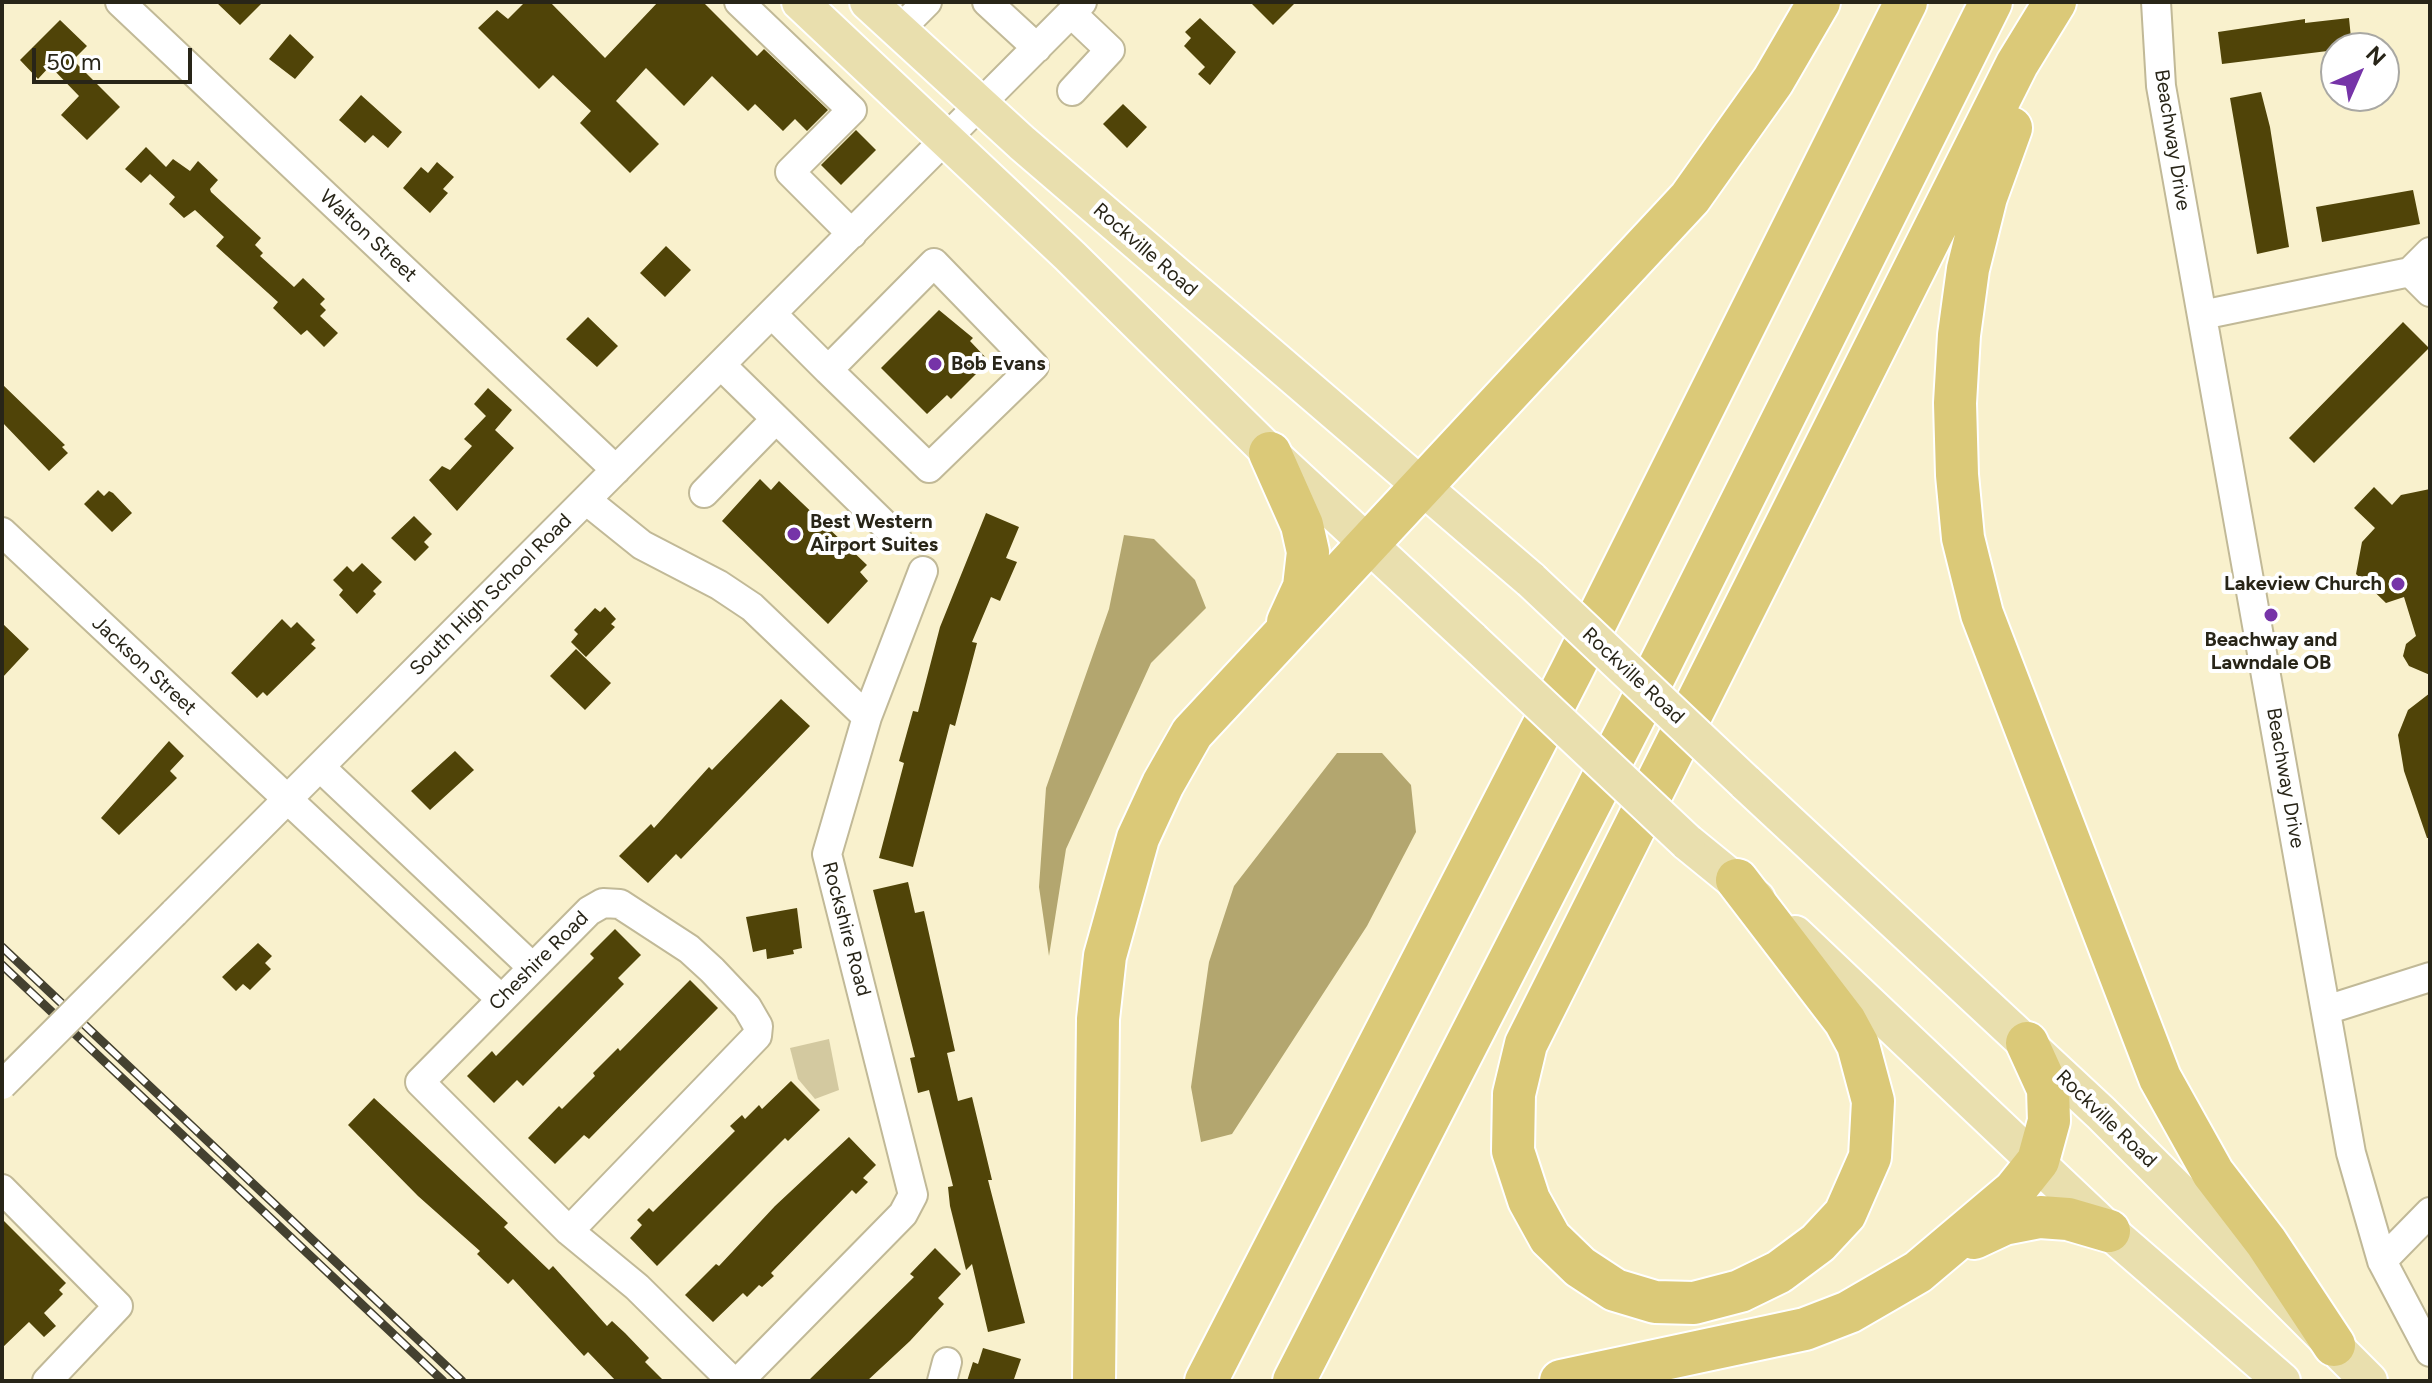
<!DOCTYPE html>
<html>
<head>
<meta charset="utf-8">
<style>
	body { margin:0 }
	#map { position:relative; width:2432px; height:1383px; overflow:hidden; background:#f9f1cd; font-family:Figtree,sans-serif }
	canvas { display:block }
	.frame { position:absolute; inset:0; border:4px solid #282518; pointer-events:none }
	.north { position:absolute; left:2320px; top:32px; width:80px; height:80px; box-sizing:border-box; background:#fff; border:2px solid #a9a8a3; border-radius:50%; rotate:45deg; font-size:22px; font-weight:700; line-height:32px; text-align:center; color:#282518 }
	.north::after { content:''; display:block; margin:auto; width:28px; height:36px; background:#7634a8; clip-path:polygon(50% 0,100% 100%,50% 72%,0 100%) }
	.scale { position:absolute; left:32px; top:48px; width:160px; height:36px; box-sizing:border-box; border:4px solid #282518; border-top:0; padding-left:10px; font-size:24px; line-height:28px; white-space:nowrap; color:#282518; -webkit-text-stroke:6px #fff; paint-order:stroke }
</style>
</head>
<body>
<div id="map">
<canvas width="2432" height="1383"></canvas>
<div class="frame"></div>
<div class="north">N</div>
<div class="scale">50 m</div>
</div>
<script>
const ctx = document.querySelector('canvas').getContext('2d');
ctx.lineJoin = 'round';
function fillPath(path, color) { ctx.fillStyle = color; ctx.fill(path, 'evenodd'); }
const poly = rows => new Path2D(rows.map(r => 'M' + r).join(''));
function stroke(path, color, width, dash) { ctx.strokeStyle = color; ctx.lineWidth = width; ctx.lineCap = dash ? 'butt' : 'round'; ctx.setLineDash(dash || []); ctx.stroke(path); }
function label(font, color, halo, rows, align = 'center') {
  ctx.font = font + ' Figtree,sans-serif'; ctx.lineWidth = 8; ctx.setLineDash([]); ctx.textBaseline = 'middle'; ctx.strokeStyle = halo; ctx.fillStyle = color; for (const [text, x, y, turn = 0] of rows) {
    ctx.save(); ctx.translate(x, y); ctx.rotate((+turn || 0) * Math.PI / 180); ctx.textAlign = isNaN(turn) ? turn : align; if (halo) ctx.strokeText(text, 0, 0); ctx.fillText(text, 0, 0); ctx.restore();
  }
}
const green = poly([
	[829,1039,839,1090,815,1099,798,1079,790,1048]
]);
const water = poly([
	[1124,535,1154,539,1195,580,1206,608,1151,663,1066,849,1049,956,1039,887,1046,788,1109,609],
	[1337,753,1382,753,1411,785,1416,832,1367,926,1232,1134,1201,1142,1191,1087,1209,962,1234,886]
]);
const building = poly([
	[216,2,263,2,240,25],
	[525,2,550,2,605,58,658,2,703,2,757,56,764,49,828,110,807,131,795,119,783,131,755,104,748,111,712,76,684,106,646,68,616,101,659,144,630,173,580,123,591,111,553,75,539,89,478,28,497,10,508,19],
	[1250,2,1296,2,1273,25],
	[1200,18,1236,52,1210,85,1198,74,1205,67,1184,46,1191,38,1185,32],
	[2349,18,2352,48,2222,64,2218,32,2305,19,2305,23],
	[60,20,87,46,73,60,120,107,87,140,61,115,79,96,50,66,38,79,20,60],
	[290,34,314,57,295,79,269,59],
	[2261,92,2270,127,2289,247,2257,254,2230,98],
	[361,95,402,132,388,148,373,135,365,143,339,120],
	[1123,104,1147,127,1127,148,1103,124],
	[856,130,876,150,841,185,821,165],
	[146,147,166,167,173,159,190,171,198,161,218,180,210,189,211,192,261,238,255,245,263,253,260,256,294,287,303,278,325,299,320,304,326,310,320,316,338,333,324,347,307,330,301,335,273,308,278,302,216,246,224,237,195,210,184,218,169,204,175,197,150,174,141,183,125,169],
	[437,162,454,177,443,189,448,193,430,213,403,188,421,167,428,173],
	[2413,190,2420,224,2322,242,2316,207],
	[666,246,691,270,665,297,640,273],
	[939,310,973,338,970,341,989,361,951,399,947,395,927,414,881,368],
	[588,317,618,346,597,367,566,339],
	[2403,322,2429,348,2314,463,2289,438],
	[2,384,65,445,62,447,68,453,49,471,2,422],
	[488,388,512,410,495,430,514,448,457,511,429,480,442,466,450,470,472,446,464,439,486,416,474,404],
	[760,479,771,490,779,481,867,565,860,572,868,581,828,624,722,521],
	[2374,487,2392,505,2401,495,2430,489,2430,675,2409,666,2403,656,2406,644,2416,636,2404,597,2386,603,2356,574,2362,542,2375,528,2354,508],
	[98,490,104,496,109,491,113,493,132,513,112,532,84,504],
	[986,513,1019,527,1006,558,1017,562,1000,601,991,597,972,642,977,643,955,726,950,724,913,867,879,858,904,763,899,761,913,711,918,712,940,627],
	[414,516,432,534,424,542,429,547,415,561,391,538],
	[362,563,382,582,373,591,376,594,357,614,339,595,343,590,333,580,347,566,353,572],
	[605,607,616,619,611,624,615,627,586,657,571,642,578,634,574,630,595,608,600,612],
	[282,619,291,628,297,622,315,640,311,644,316,648,267,696,263,692,257,698,231,673],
	[2,623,29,649,2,678],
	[576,649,611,683,585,710,550,676],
	[2430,693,2430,838,2427,838,2404,771,2398,735,2408,710],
	[781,699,810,726,681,859,676,854,648,883,619,856,651,824,654,828,709,767,712,770],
	[169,741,184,756,170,771,177,778,119,835,101,818],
	[455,751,474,770,430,810,411,791],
	[908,882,915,913,924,911,955,1051,947,1053,958,1101,972,1097,992,1180,988,1180,1025,1323,988,1332,972,1264,966,1270,950,1206,948,1187,953,1186,929,1090,918,1093,910,1058,915,1057,873,890],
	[797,908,802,948,793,950,794,954,767,959,766,949,753,952,746,917],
	[615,929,641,955,618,978,624,984,523,1086,517,1080,494,1103,467,1076,492,1051,496,1056,594,958,590,954],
	[258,943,272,956,265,963,271,969,250,990,243,984,236,991,222,977],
	[690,980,718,1008,589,1139,584,1135,555,1164,528,1138,559,1106,562,1109,595,1076,593,1073,618,1048,620,1051],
	[791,1081,820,1110,788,1141,785,1138,657,1266,630,1238,642,1225,637,1220,649,1208,653,1212,735,1131,730,1126,742,1115,745,1119,759,1105,762,1109],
	[374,1098,508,1223,504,1227,549,1270,553,1266,607,1326,612,1321,625,1333,649,1358,645,1362,664,1381,616,1381,588,1352,584,1356,513,1279,508,1284,477,1254,480,1251,418,1196,348,1125],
	[849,1137,876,1165,863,1178,868,1182,856,1194,852,1190,771,1273,774,1276,762,1287,759,1285,747,1297,743,1293,713,1322,685,1295,716,1264,719,1266,775,1206],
	[2,1219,66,1283,59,1290,63,1294,44,1313,56,1326,44,1337,29,1322,2,1348],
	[935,1248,961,1274,938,1298,944,1304,910,1341,867,1381,808,1381,914,1277,910,1274],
	[983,1348,1021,1359,1014,1379,1018,1381,967,1381,973,1362,978,1364]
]);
const minor = poly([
	[120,2,616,470],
	[739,2,852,110,790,172,852,234],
	[987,2,1037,48],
	[2156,2,2161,86,2351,1153,2382,1261,2430,1352],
	[1071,13,1110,50,1072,91],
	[899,30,927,2],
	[2410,272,2430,292],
	[772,314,828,370,934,263,1034,366,929,468,828,370],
	[2202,315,2410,272,2430,252],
	[721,365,896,536],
	[704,493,776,419],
	[586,500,642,545,719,585,752,607,867,717],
	[2,532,501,999],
	[320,767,532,967],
	[174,913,1082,2],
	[2326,1010,2430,977],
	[2,1189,118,1306,47,1381],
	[569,1231,757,1036,758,1026,747,1007,712,970,689,949,620,904,603,903,589,911,420,1082,569,1231,637,1287,732,1381],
	[2382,1261,2430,1212],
	[739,1381,903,1214,913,1195,827,854,867,717,923,571],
	[942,1381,947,1362]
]);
const major = poly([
	[800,2,1070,256,1270,453,1472,640],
	[868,2,1022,143,1531,580],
	[1745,782,2101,1113,2369,1381],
	[1687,842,1757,899],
	[1795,934,2109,1231,2282,1381]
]);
const highway = poly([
	[2011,128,1986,197,1968,269,1959,335,1955,403,1957,475,1963,538,1982,614,2160,1078,2213,1173,2266,1242,2334,1345],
	[1270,453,1302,525,1308,552,1304,587,1288,622],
	[1737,880,1845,1021,1858,1045,1873,1101,1870,1157,1845,1214,1818,1243,1779,1272,1740,1291,1694,1303,1655,1302,1615,1290,1580,1267,1550,1238,1529,1200,1513,1151,1514,1094,1526,1044,2017,64,2055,2],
	[1974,1238,2004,1224,2040,1217,2068,1219,2109,1231],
	[1094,1381,1098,1019,1105,956,1138,838,1163,784,1192,733,1690,198,1773,81,1819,2],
	[1206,1381,1571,672,1906,2],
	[1294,1381,1630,725,1991,2],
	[1561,1381,1805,1329,1849,1312,1918,1272,2014,1191,2038,1161,2049,1121,2048,1089,2027,1043]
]);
const rail = poly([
	[2,947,462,1381],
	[2,965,443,1381]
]);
const minorBridge = poly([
	[2,1085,174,913]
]);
const majorBridge = poly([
	[1531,580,1745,782],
	[1472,640,1687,842]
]);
const markers = [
	[935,364,8,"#7634a8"],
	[794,534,8,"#7634a8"],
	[2398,584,8,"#7634a8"],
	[2271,615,8,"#7634a8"]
];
const streetNames = [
	["Beachway Drive",2172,140,81],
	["Walton Street",368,236,43],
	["Rockville Road",1145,250,41],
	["South High School Road",491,595,-45],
	["Jackson Street",144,666,43],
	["Rockville Road",1633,676,43],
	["Beachway Drive",2285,778,80],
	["Rockshire Road",846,929,75],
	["Cheshire Road",539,961,-45],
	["Rockville Road",2106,1119,44]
];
const poiNames = [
	["Bob Evans",951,364],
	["Best Western",810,522],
	["Airport Suites",810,545],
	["Lakeview Church",2382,584,"right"],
	["Beachway and",2271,640,"center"],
	["Lawndale OB",2271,663,"center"]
];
fillPath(green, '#d3c9a0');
fillPath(water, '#b3a66f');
fillPath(building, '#504408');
stroke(minor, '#c1b997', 32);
stroke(major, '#fff', 40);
stroke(highway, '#fff', 46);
stroke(minor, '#fff', 28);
stroke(major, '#e9dfae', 36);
stroke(highway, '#dbc978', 42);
stroke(rail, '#444130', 9);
stroke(rail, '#fff', 6, [18]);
stroke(minorBridge, '#c1b997', 32, []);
stroke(majorBridge, '#fff', 40, []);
stroke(minorBridge, '#fff', 28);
stroke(majorBridge, '#e9dfae', 36);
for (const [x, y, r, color] of markers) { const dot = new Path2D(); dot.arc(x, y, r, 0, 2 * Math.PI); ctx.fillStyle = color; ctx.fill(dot); stroke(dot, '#fff', 3); }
label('20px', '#282518', '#fff', streetNames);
label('bold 20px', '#282518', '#fff', poiNames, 'left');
</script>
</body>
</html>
